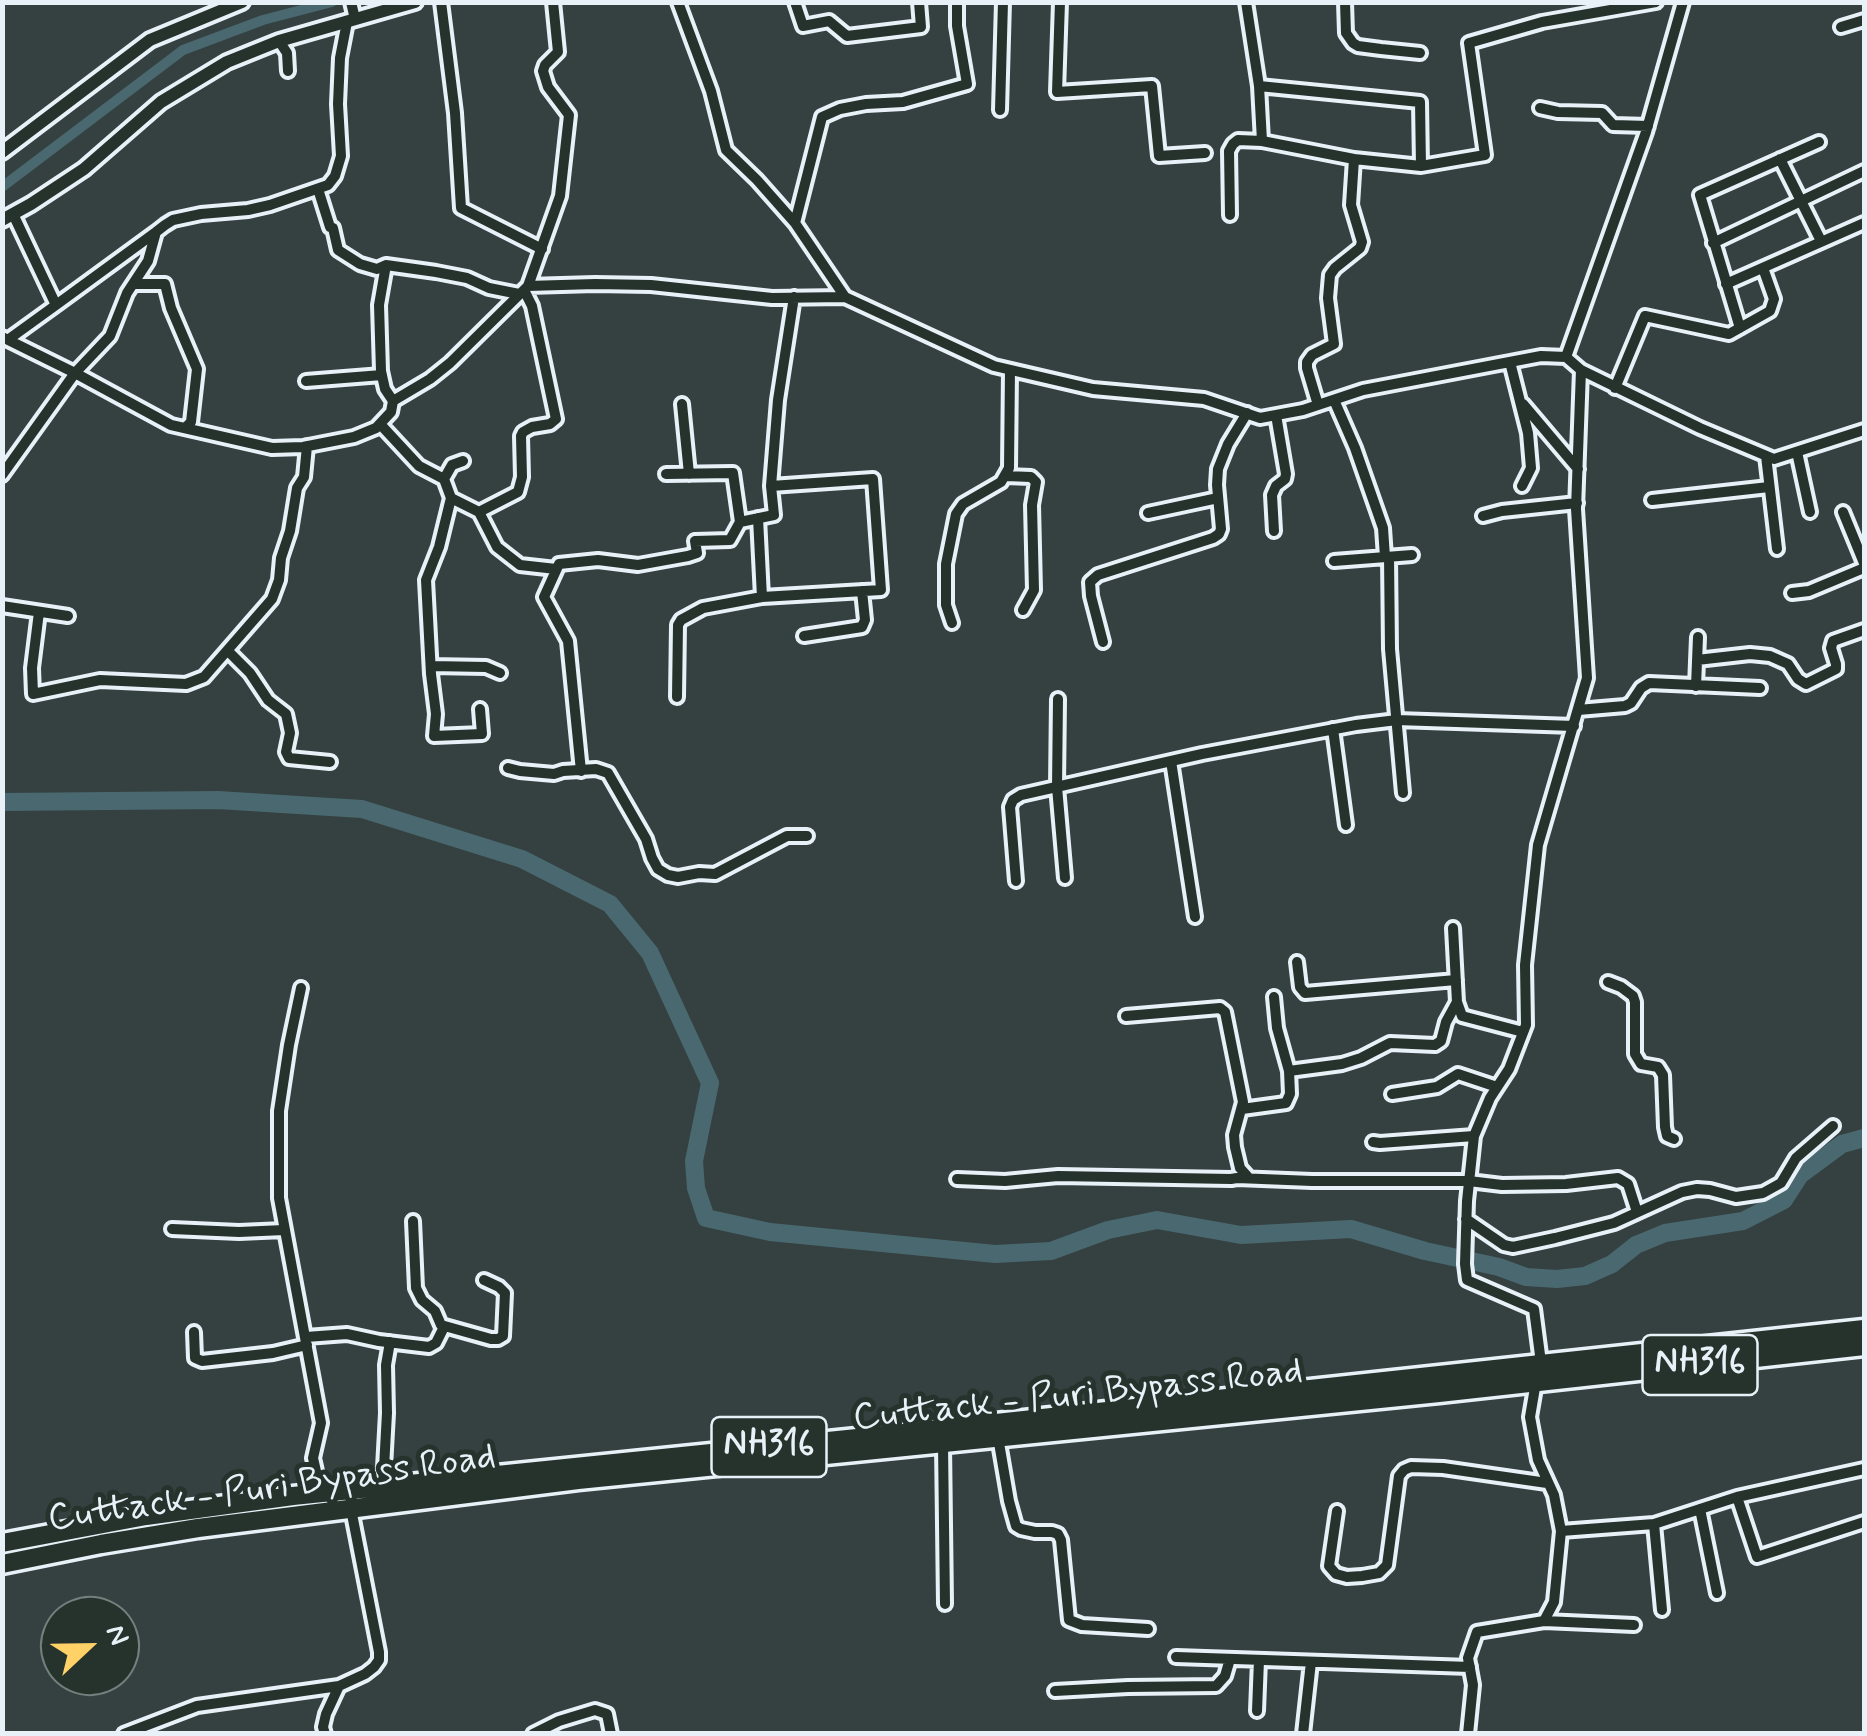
<!DOCTYPE html>
<html>
<head>
<meta charset="utf-8">
<style>
	body { margin:0 }
	#map { position:relative; width:1867px; height:1736px; overflow:hidden; background:#344140; font-family:Mynerve,sans-serif }
	canvas { display:block }
	.frame { position:absolute; inset:0; border:5px solid #e8f1f8; pointer-events:none }
	.north { position:absolute; left:40px; top:1596px; width:100px; height:100px; box-sizing:border-box; background:#26332d; border:2px solid #747f7e; border-radius:50%; rotate:68deg; font-size:28px; font-weight:700; line-height:40px; text-align:center; color:#e8f1f8 }
	.north::after { content:''; display:block; margin:auto; width:35px; height:45px; background:#ffd166; clip-path:polygon(50% 0,100% 100%,50% 72%,0 100%) }
</style>
</head>
<body>
<div id="map">
<canvas width="1867" height="1736"></canvas>
<div class="frame"></div>
<div class="north">N</div>
</div>
<script>
const ctx = document.querySelector('canvas').getContext('2d');
ctx.lineJoin = 'round';
const poly = rows => new Path2D(rows.map(r => 'M' + r).join(''));
function stroke(path, color, width, dash) { ctx.strokeStyle = color; ctx.lineWidth = width; ctx.lineCap = dash ? 'butt' : 'round'; ctx.setLineDash(dash || []); ctx.stroke(path); }
function label(font, color, halo, rows, align = 'center') {
  ctx.font = font + ' Mynerve,sans-serif'; ctx.lineWidth = 10; ctx.setLineDash([]); ctx.textBaseline = 'middle'; ctx.strokeStyle = halo; ctx.fillStyle = color; for (const [text, x, y, turn = 0] of rows) {
    ctx.save(); ctx.translate(x, y); ctx.rotate((+turn || 0) * Math.PI / 180); ctx.textAlign = isNaN(turn) ? turn : align; if (halo) ctx.strokeText(text, 0, 0); ctx.fillText(text, 0, 0); ctx.restore();
  }
}
const canal = poly([
	[2,187,183,50,263,20,332,2]
]);
const river = poly([
	[2,802,218,800,362,809,522,859,610,904,650,953,710,1083,694,1161,696,1188,706,1218,770,1232,995,1254,1051,1251,1108,1230,1157,1220,1241,1235,1351,1229,1425,1251,1499,1267,1526,1277,1557,1279,1585,1276,1612,1264,1636,1245,1665,1233,1743,1221,1784,1200,1800,1175,1842,1144,1864,1138]
]);
const minor = poly([
	[351,2,355,19],
	[441,2,455,113,461,208,542,249],
	[678,2,711,91,726,150,757,180,795,223,845,297],
	[795,2,803,26,829,21,847,36,921,27,919,2],
	[1060,2,1057,92,1152,86,1159,156,1205,153],
	[1246,2,1259,86,1420,102,1421,166],
	[1345,2,1346,33,1353,43,1358,46,1381,49,1420,53],
	[347,22,340,58,338,104,341,156,335,176,328,185,270,205,248,210,201,214,173,220,165,225,156,232,148,261,127,293,110,336,75,373,171,425,272,448,303,447,354,437,376,428,391,412,393,401,430,379,450,363,528,286,595,284,651,285,772,298,845,297,994,366,1093,389,1204,399,1260,418,1303,410,1363,390,1541,356,1566,357],
	[1841,27,1864,20],
	[279,41,287,53,288,71],
	[1259,86,1262,141,1354,159,1351,205,1362,242,1360,248,1335,268,1330,275,1328,298,1334,344,1312,355,1307,362,1307,368,1318,405],
	[1540,108,1558,112,1602,113,1613,125,1648,126],
	[1000,110,1003,2],
	[1354,159,1421,166,1485,155,1469,43,1542,22,1656,2],
	[1780,159,1821,241],
	[318,189,330,227,333,228,338,250,360,264,377,269,386,265,436,272,467,278,489,288,519,294],
	[1230,215,1229,151,1233,144,1238,140,1262,141],
	[795,223,822,117,840,109,866,104,903,102,967,84,957,26,957,2],
	[1713,243,1864,171],
	[386,265,379,305,381,371,385,389,393,401],
	[134,284,165,284,171,308,197,369,191,422,185,428],
	[1726,284,1864,223],
	[528,286,560,196,569,115,548,87,543,71,545,65,558,52,553,2],
	[56,305,156,232],
	[1740,328,1700,195,1819,142],
	[2,337,75,373,2,475],
	[9,339,56,305,13,214],
	[1510,362,1528,433,1531,468,1522,486],
	[1581,370,1700,428,1774,459,1864,430],
	[306,381,382,375],
	[1615,388,1645,316,1729,334,1770,311,1774,299,1763,268],
	[1334,400,1355,448,1383,528,1385,557],
	[682,404,689,474],
	[1523,404,1578,469],
	[380,424,419,466,444,479,452,465,463,461],
	[1797,452,1810,512],
	[1766,456,1777,549],
	[1006,476,1031,477,1036,482,1032,505,1034,590,1023,610],
	[444,479,451,498,439,547,426,580,431,674,436,714,434,736,482,734,480,709],
	[451,498,479,512,497,547,520,565,556,569],
	[1652,500,1769,487],
	[479,512,518,492,522,477,521,436,523,432,532,427,550,424,556,419,532,306,524,290],
	[1843,512,1864,563],
	[1148,513,1218,498],
	[1483,516,1502,511,1577,503],
	[758,518,762,597,881,590,873,479,771,486],
	[740,522,774,515,771,486,778,400,794,297],
	[1274,531,1272,495,1276,486,1285,479,1286,474,1276,415],
	[1389,557,1390,649,1403,793],
	[1334,561,1412,555],
	[1792,593,1809,591,1864,568],
	[2,606,68,616],
	[39,612,32,668,33,694,100,680,186,684,204,677,272,599,279,580,281,558,290,531,297,488,304,477,307,446],
	[952,623,946,605,946,564,956,514,963,504,1001,482,1009,468,1010,370],
	[804,636,862,627,865,620,862,591],
	[1103,642,1091,596,1090,582,1098,575,1213,538,1219,534,1221,529,1217,485,1218,469,1228,444,1247,413],
	[228,651,250,673,268,700,286,714,290,733,286,752,289,758,330,762],
	[1697,660,1750,654,1770,656,1788,664,1798,679,1806,684,1836,669,1836,664,1831,648,1833,641,1864,630],
	[431,666,486,667,500,673],
	[1696,686,1698,637],
	[677,697,678,625,681,620,703,608,762,597],
	[1058,699,1057,787,1065,878],
	[1578,710,1625,706,1631,703,1641,688,1649,683,1760,688],
	[1333,729,1346,825],
	[1171,761,1195,917],
	[508,768,520,771,554,774,563,771,596,769,608,773,646,839,652,858,658,869,668,875,678,877,699,873,715,874,787,836,807,836],
	[581,771,568,641,544,597,559,564,598,560,638,565,688,556,697,553,695,541,730,540,740,522,733,473,666,474],
	[1016,881,1010,807,1013,800,1021,795,1202,754,1356,725,1397,720,1574,726],
	[1453,928,1457,1002,1462,1016,1523,1032],
	[1297,962,1300,987,1305,993,1456,980],
	[1608,982,1621,987,1633,996,1635,1002,1635,1054,1641,1064,1658,1067,1663,1075,1665,1127,1667,1136,1674,1139],
	[301,988,289,1045,279,1111,279,1198,321,1423,313,1458,321,1493],
	[1274,997,1277,1028,1289,1071,1342,1064,1361,1058,1390,1043,1435,1045,1441,1041,1446,1022,1457,1002],
	[1126,1016,1220,1008,1225,1012,1243,1102,1234,1135,1235,1147,1240,1168,1249,1178],
	[1392,1094,1437,1087,1458,1074,1497,1087],
	[1242,1109,1286,1103,1290,1094,1289,1071],
	[1373,1142,1380,1143,1474,1136],
	[957,1179,1005,1181,1058,1176,1231,1179,1237,1178,1312,1181,1469,1181,1502,1185,1566,1184,1618,1178,1628,1184,1637,1212],
	[1466,1219,1504,1245,1513,1247,1555,1238,1614,1223,1682,1192,1697,1189,1710,1190,1736,1197,1763,1193,1781,1183,1796,1158,1833,1126],
	[413,1221,416,1288,422,1300,435,1311,441,1325,491,1339,498,1339,503,1336,505,1293,499,1287,484,1280],
	[172,1229,239,1232,284,1230],
	[194,1332,195,1358,202,1361,273,1353,307,1345],
	[306,1337,347,1334,379,1341,429,1347,436,1343,444,1327],
	[1538,1365,1540,1355,1534,1309,1467,1280,1465,1264,1467,1201,1474,1136,1490,1098,1509,1069,1526,1025,1525,965,1538,845,1587,678,1576,509,1581,370,1566,357,1646,132,1683,2],
	[998,1437,1009,1501,1016,1526,1021,1529,1035,1532,1052,1532,1058,1534,1061,1540,1069,1620,1082,1625,1148,1629],
	[943,1444,945,1604],
	[383,1486,387,1413,386,1365,390,1342],
	[1737,1497,1757,1557,1864,1522],
	[1700,1509,1717,1593],
	[1337,1511,1329,1566,1336,1574,1347,1577,1362,1576,1379,1573,1387,1565,1399,1476,1404,1470,1411,1467,1443,1468,1547,1483],
	[1654,1524,1662,1610],
	[1561,1531,1654,1524,1737,1497,1864,1469],
	[1544,1621,1634,1625],
	[1176,1657,1470,1667],
	[1055,1691,1128,1687,1216,1686,1225,1676,1230,1659],
	[1257,1711,1259,1660],
	[124,1734,197,1706,339,1686,365,1674,374,1667,379,1660,379,1652,351,1509],
	[325,1734,323,1727,326,1714,339,1686],
	[533,1734,559,1721,595,1710,607,1714,611,1734],
	[1303,1734,1311,1662],
	[1468,1734,1473,1685,1468,1658,1477,1632,1544,1621,1554,1602,1561,1531,1554,1495,1538,1460,1530,1417,1536,1382]
]);
const tertiary = poly([
	[2,152,150,40,242,2],
	[2,220,31,204,84,169,161,102,227,62,279,41,415,2]
]);
const trunk = poly([
	[2,1543,146,1516,293,1496,867,1437,1864,1329],
	[2,1564,101,1544,198,1528,578,1480,1439,1393,1864,1346]
]);
const shields = [
	[1700,1365,115],
	[769,1447,115]
];
const shieldNames = [
	["NH316",1700,1365],
	["NH316",769,1447]
];
const streetNames = [
	["Cuttack - Puri Bypass Road",1078,1397,-6],
	["Cuttack - Puri Bypass Road",272,1490,-8]
];
stroke(canal, '#4a6870', 10);
stroke(river, '#4a6870', 18);
stroke(minor, '#e8f1f8', 18);
stroke(tertiary, '#e8f1f8', 20);
stroke(trunk, '#e8f1f8', 25);
stroke(minor, '#26332d', 10);
stroke(tertiary, '#26332d', 12);
stroke(trunk, '#26332d', 18);
for (const [x, y, w] of shields) { const box = new Path2D(); box.roundRect(x - w / 2, y - 30, w, 60, 8); ctx.fillStyle = '#26332d'; ctx.fill(box); stroke(box, '#e8f1f8', 2.5); }
label('bold 35px', '#e8f1f8', null, shieldNames);
label('38px', '#e8f1f8', '#26332d', streetNames);
</script>
</body>
</html>
